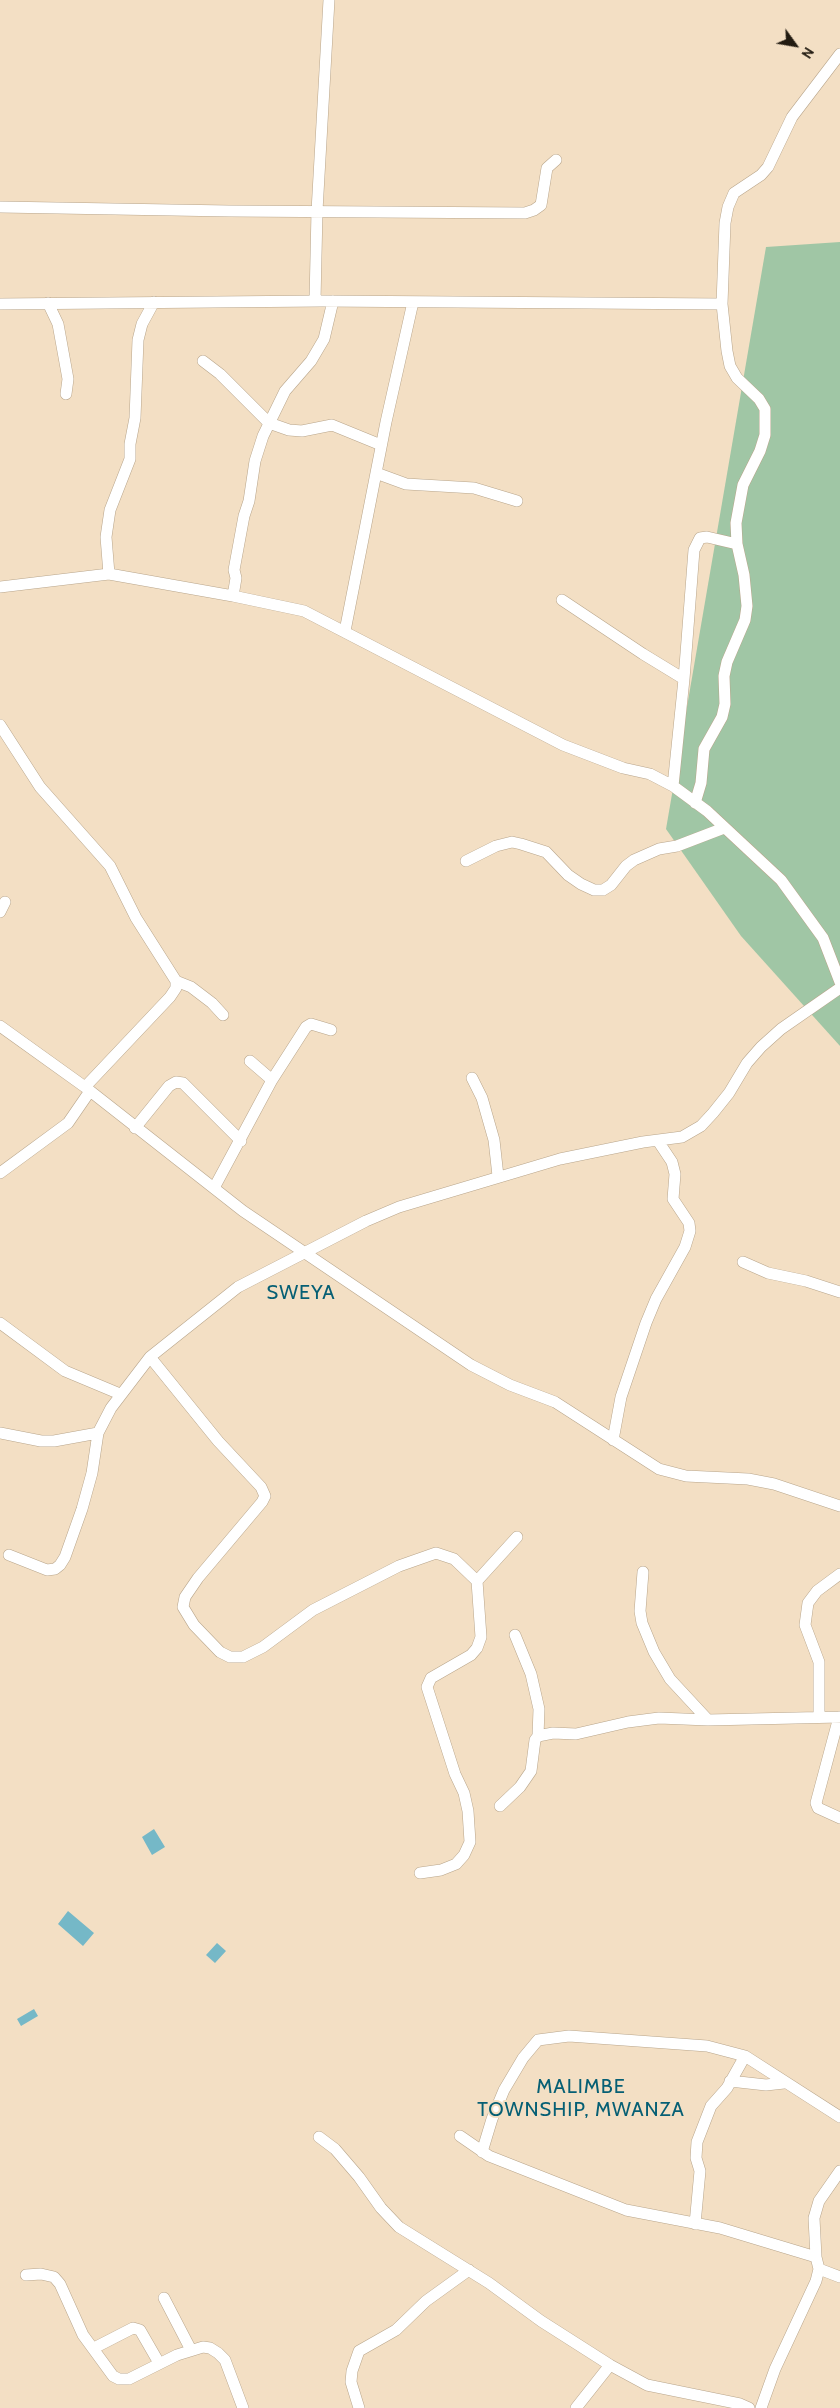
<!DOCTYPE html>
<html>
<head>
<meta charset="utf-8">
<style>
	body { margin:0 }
	#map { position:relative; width:840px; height:2408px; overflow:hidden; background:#f3dfc4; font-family:Cabin,sans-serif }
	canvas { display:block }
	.north { position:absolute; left:770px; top:20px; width:50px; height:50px; -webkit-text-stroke:4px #f3dfc4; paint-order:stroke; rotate:122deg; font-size:14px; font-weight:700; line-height:20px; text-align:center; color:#221b11 }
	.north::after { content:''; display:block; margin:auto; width:18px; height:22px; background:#221b11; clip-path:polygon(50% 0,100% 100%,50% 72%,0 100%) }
</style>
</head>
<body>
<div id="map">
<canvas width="840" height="2408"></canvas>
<div class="north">N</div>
</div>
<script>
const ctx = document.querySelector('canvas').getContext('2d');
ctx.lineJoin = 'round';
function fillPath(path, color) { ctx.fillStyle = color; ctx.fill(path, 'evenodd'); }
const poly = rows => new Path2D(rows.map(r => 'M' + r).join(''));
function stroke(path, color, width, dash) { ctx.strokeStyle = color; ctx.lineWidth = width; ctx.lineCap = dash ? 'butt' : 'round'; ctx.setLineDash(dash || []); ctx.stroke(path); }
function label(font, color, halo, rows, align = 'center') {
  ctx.font = font + ' Cabin,sans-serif'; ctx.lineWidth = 4; ctx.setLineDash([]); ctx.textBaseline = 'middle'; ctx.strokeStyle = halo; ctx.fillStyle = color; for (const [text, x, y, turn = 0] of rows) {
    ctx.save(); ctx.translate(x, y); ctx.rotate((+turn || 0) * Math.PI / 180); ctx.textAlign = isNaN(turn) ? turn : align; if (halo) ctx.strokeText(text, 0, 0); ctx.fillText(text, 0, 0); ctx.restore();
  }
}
const green = poly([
	[840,242,840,1046,741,936,666,829,766,247]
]);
const water = poly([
	[154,1829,165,1847,152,1855,142,1837],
	[68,1911,94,1933,83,1946,58,1924],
	[217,1943,226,1951,215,1963,206,1955],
	[34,2009,38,2016,21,2026,17,2019]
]);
const minor = poly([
	[0,207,229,211,525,213,534,210,541,205,547,168,556,160],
	[315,301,317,211,329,0],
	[48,303,58,324,68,379,66,394],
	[0,304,322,301,722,304],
	[203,361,220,374,269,423,289,430,302,431,332,425,381,445],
	[376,473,406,484,474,488,517,501],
	[109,574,106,537,110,510,130,459,130,444,135,418,138,340,142,324,154,302],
	[0,587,109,574,233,596,304,611,563,745,623,768,650,774,673,786,707,811,781,880,823,938,840,982],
	[233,596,236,578,234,570,244,516,249,501,255,461,263,436,285,391,311,361,324,339,333,301],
	[562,600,643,654,684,679],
	[345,631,386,422,413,302],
	[0,725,40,787,110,866,136,918,176,981,176,988,170,997,85,1087],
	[673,786,684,679,694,550,700,538,707,537,737,544],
	[695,803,701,783,704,749,722,717,725,704,724,676,727,662,745,620,747,606,744,575,737,544,736,523,743,485,760,451,765,435,765,409,759,399,737,378,730,366,727,351,722,304,725,223,728,207,734,193,761,175,768,167,792,117,840,54],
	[466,861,496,846,512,842,521,844,546,852,568,875,581,884,594,890,603,890,611,885,626,866,634,860,659,849,677,846,724,828],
	[0,912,5,902],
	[176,981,191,987,212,1003,223,1015],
	[0,1026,85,1087,243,1211,471,1365,510,1385,555,1402,659,1469,686,1476,748,1479,774,1484,840,1506],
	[250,1061,272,1080],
	[472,1078,482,1098,494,1140,498,1176],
	[135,1128,169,1086,176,1082,183,1083,241,1141],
	[0,1173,68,1123,90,1091],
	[214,1188,272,1080,306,1027,311,1024,331,1030],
	[743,1262,768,1273,806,1281,840,1292],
	[0,1323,65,1371,120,1394],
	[150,1357,218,1441,261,1487,265,1496,262,1502,198,1578,185,1597,183,1607,194,1625,220,1652,230,1657,243,1657,263,1647,313,1610,399,1566,436,1553,454,1559,477,1581,481,1637,477,1648,471,1655,431,1678,427,1687,455,1774,464,1793,468,1811,470,1842,464,1855,456,1864,441,1870,420,1873],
	[0,1433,41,1441,54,1441,98,1433],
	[613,1440,621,1397,646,1323,656,1299,685,1247,690,1231,689,1223,673,1199,675,1174,672,1162,658,1141],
	[9,1555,47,1570,55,1569,60,1565,65,1557,82,1509,92,1473,98,1433,111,1408,150,1357,238,1287,366,1221,399,1207,560,1159,643,1142,682,1137,701,1126,713,1113,729,1093,747,1063,761,1047,781,1029,840,988],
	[643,1572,640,1611,642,1623,654,1652,670,1679,708,1720,840,1717],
	[477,1581,517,1537],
	[515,1635,531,1674,539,1709,538,1736],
	[819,1716,819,1662,805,1625,808,1603,817,1591,840,1574],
	[839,1717,816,1803,818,1808,840,1818],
	[500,1806,520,1787,531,1771,535,1740,538,1736,553,1733,576,1734,628,1722,659,1718,708,1720],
	[730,2081,766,2085,784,2083],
	[460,2136,489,2156,626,2210,720,2228,816,2257],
	[319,2137,335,2149,359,2177,381,2208,399,2227,489,2283,541,2321,610,2365,647,2385,740,2404,749,2408],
	[482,2152,492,2119,504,2090,523,2058,538,2040,569,2036,707,2046,745,2056,840,2117],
	[695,2224,700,2171,696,2158,697,2142,711,2106,727,2088,745,2056],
	[819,2269,840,2277],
	[26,2275,41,2274,54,2277,60,2284,83,2335,113,2376,119,2379,129,2379,177,2355,203,2347,210,2348,218,2353,225,2360,243,2408],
	[164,2298,191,2350],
	[94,2348,133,2328,140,2330,159,2363],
	[359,2408,351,2382,352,2371,359,2351,396,2330,426,2301,469,2270],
	[576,2408,610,2365],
	[761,2408,775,2369,816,2281,819,2269,816,2257,814,2218,819,2201,840,2171]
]);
const quarterNames = [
	["SWEYA",301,1293],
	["MALIMBE",581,2087],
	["TOWNSHIP, MWANZA",581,2110]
];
fillPath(green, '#a0c6a5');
fillPath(water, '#75b8c7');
stroke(minor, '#b8a58b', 12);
stroke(minor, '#fff', 11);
ctx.letterSpacing = '1px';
label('20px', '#065f74', '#f3dfc4', quarterNames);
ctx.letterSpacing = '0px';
</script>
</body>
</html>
